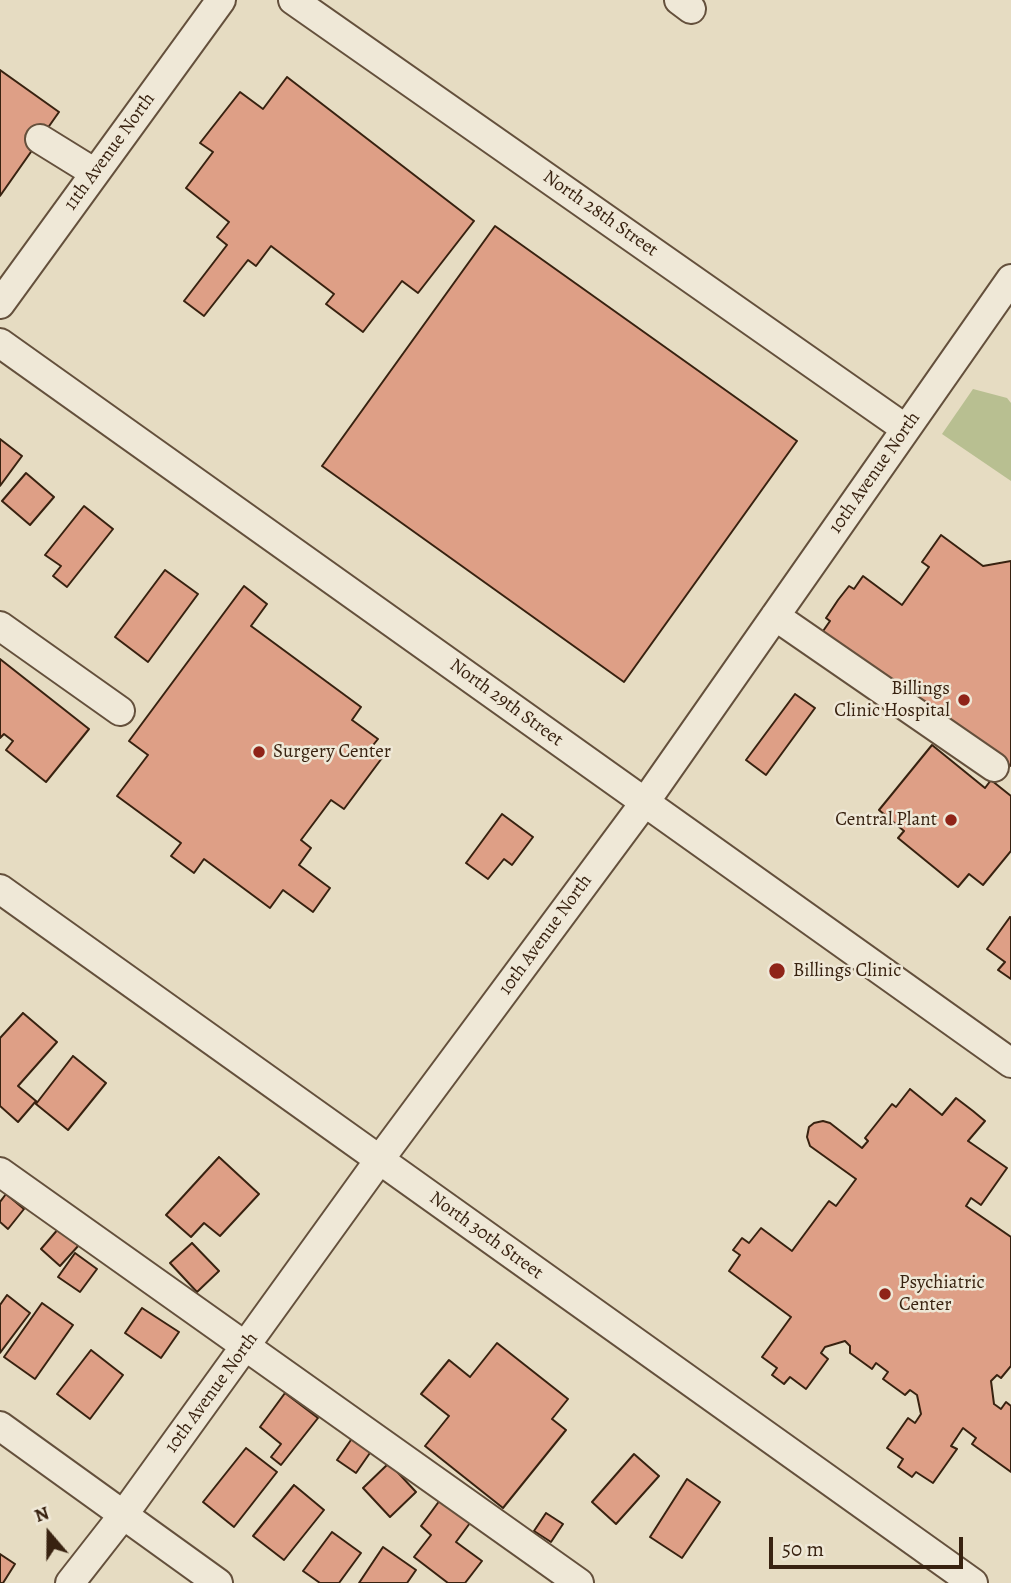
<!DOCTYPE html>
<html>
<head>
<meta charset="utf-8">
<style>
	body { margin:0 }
	#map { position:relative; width:1011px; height:1583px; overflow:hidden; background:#e6dcc2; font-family:Alegreya,serif }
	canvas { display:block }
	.north { position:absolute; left:14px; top:1499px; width:70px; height:70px; -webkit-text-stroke:5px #efe8d7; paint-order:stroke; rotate:340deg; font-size:19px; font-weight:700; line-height:28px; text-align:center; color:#382210 }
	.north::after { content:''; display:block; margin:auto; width:24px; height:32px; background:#382210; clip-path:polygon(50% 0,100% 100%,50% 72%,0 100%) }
	.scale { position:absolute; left:769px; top:1537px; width:194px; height:32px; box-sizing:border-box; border:4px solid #382210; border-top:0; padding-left:9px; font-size:21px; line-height:24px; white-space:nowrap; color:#382210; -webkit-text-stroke:5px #efe8d7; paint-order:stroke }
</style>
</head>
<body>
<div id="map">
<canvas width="1011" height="1583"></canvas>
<div class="north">N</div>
<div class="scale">50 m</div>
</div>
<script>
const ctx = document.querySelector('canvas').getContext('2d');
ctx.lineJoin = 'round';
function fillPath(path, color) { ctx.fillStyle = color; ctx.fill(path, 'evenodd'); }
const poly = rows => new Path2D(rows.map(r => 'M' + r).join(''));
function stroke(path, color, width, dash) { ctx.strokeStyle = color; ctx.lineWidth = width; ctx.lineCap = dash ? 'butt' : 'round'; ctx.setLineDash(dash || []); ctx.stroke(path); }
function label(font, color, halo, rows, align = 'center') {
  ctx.font = font + ' Alegreya,serif'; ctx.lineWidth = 5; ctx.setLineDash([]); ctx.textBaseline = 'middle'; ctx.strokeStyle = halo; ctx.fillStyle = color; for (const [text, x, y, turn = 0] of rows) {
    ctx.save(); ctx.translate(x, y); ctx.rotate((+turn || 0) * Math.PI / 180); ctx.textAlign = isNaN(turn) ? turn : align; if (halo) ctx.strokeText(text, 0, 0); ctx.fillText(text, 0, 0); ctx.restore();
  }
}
const green = poly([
	[973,389,1007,398,1011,403,1011,481,942,434]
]);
const building = poly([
	[0,70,59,112,0,196,0,70],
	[287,77,474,221,418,293,402,281,363,332,326,304,334,294,271,246,256,266,248,260,204,316,184,301,227,245,217,237,229,222,186,188,213,152,200,143,240,92,263,109,287,77],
	[495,226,797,441,624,682,322,466,495,226],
	[0,439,22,456,0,486,0,439],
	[26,473,54,497,30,525,2,501,26,473],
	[84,506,113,529,67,587,53,576,61,566,45,555,84,506],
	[941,535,983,566,1011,561,1011,766,821,634,830,621,826,618,838,600,849,586,854,589,863,576,902,605,929,567,922,562,941,535],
	[165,570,198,594,148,662,115,637,165,570],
	[244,586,267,604,251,626,361,707,352,720,378,739,370,749,382,758,344,809,331,800,301,840,311,848,299,865,330,888,313,912,283,890,270,908,204,859,194,873,171,856,181,843,117,796,148,755,129,741,244,586],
	[0,659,89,729,46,782,6,750,13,741,4,734,0,738,0,659],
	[795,694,815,708,766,775,746,760,795,694],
	[932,745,985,788,991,780,1011,796,1011,851,983,885,969,874,958,887,898,838,904,831,879,810,932,745],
	[502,814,533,837,512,865,504,859,488,879,466,863,502,814],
	[1010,917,1011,918,1011,979,998,970,1005,962,987,949,1010,917],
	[23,1013,57,1042,18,1086,36,1101,18,1122,0,1106,0,1038,23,1013],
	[73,1056,106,1083,68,1130,36,1104,73,1056],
	[910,1089,942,1115,956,1098,973,1111,985,1121,968,1141,1007,1168,981,1205,971,1198,966,1206,1011,1237,1011,1366,1001,1378,997,1375,991,1381,994,1404,1001,1409,1006,1402,1011,1406,1011,1472,972,1444,976,1438,963,1428,951,1446,957,1449,933,1483,916,1472,912,1477,898,1467,903,1459,887,1448,908,1418,915,1423,921,1414,917,1395,910,1390,905,1395,883,1379,888,1372,876,1363,872,1369,850,1353,850,1346,845,1341,825,1347,821,1353,828,1359,806,1389,790,1377,784,1384,772,1375,777,1368,762,1357,791,1317,729,1271,740,1255,733,1250,742,1238,749,1243,761,1228,792,1251,829,1201,836,1206,856,1179,810,1146,807,1137,809,1127,814,1123,823,1121,830,1123,862,1148,868,1141,865,1138,892,1104,896,1107,910,1089],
	[219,1157,259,1194,220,1236,204,1223,191,1237,166,1215,219,1157],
	[6,1194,24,1209,8,1229,0,1222,0,1202,6,1194],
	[59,1228,79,1245,60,1266,41,1249,59,1228],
	[192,1243,219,1271,197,1292,170,1263,192,1243],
	[75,1253,97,1269,80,1292,58,1277,75,1253],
	[7,1295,30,1313,0,1353,0,1305,7,1295],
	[42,1303,73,1325,35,1379,4,1357,42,1303],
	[142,1308,179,1332,161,1358,125,1333,142,1308],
	[497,1343,568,1399,552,1419,566,1430,503,1508,425,1446,449,1416,421,1394,449,1360,470,1377,497,1343],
	[91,1350,123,1375,90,1419,57,1394,91,1350],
	[285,1393,318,1418,281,1465,271,1457,281,1444,260,1427,285,1393],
	[353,1437,372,1450,356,1473,337,1460,353,1437],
	[246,1448,277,1472,234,1527,203,1502,246,1448],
	[634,1454,659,1476,616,1524,592,1502,634,1454],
	[389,1463,416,1492,390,1517,363,1488,389,1463],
	[687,1479,720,1502,682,1558,650,1537,687,1479],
	[294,1485,324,1510,284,1560,253,1536,294,1485],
	[440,1500,470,1523,456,1542,482,1561,465,1583,448,1583,414,1557,431,1535,421,1526,440,1500],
	[546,1513,563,1524,551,1542,534,1531,546,1513],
	[332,1532,361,1553,339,1583,320,1583,303,1571,332,1532],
	[383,1547,416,1570,407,1583,359,1583,383,1547],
	[0,1554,15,1564,3,1583,0,1583,0,1554]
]);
const minor = poly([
	[293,0,906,429],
	[679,0,691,9],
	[40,139,95,173],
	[0,304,221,0],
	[0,343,1011,1063],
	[775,616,994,767],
	[0,626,120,711],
	[0,889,973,1583],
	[0,1172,579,1583],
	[0,1426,218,1583],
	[70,1583,124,1514,380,1159,645,802,1011,279]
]);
const markers = [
	[964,700,7,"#8f2418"],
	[259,752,7,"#8f2418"],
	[951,820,7,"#8f2418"],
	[777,971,9,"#8f2418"],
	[885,1294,7,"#8f2418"]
];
const streetNames = [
	["11th Avenue North",110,152,-54],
	["North 28th Street",600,214,35],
	["10th Avenue North",875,473,-55],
	["North 29th Street",506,703,36],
	["10th Avenue North",546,935,-54],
	["North 30th Street",486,1236,36],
	["10th Avenue North",212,1393,-54]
];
const poiNames = [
	["Billings",950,689,"right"],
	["Clinic Hospital",950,711,"right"],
	["Surgery Center",273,752],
	["Central Plant",937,820,"right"],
	["Billings Clinic",793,971],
	["Psychiatric",899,1283],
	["Center",899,1305]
];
fillPath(green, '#b8bf91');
fillPath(building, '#de9f86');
stroke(building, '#382210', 2);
stroke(minor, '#64503c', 32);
stroke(minor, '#efe8d7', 28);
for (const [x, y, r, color] of markers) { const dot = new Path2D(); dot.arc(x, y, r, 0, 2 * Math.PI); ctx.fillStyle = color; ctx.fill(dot); stroke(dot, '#efe8d7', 2.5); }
label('19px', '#382210', '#efe8d7', streetNames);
label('19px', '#382210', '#efe8d7', poiNames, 'left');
</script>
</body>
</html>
